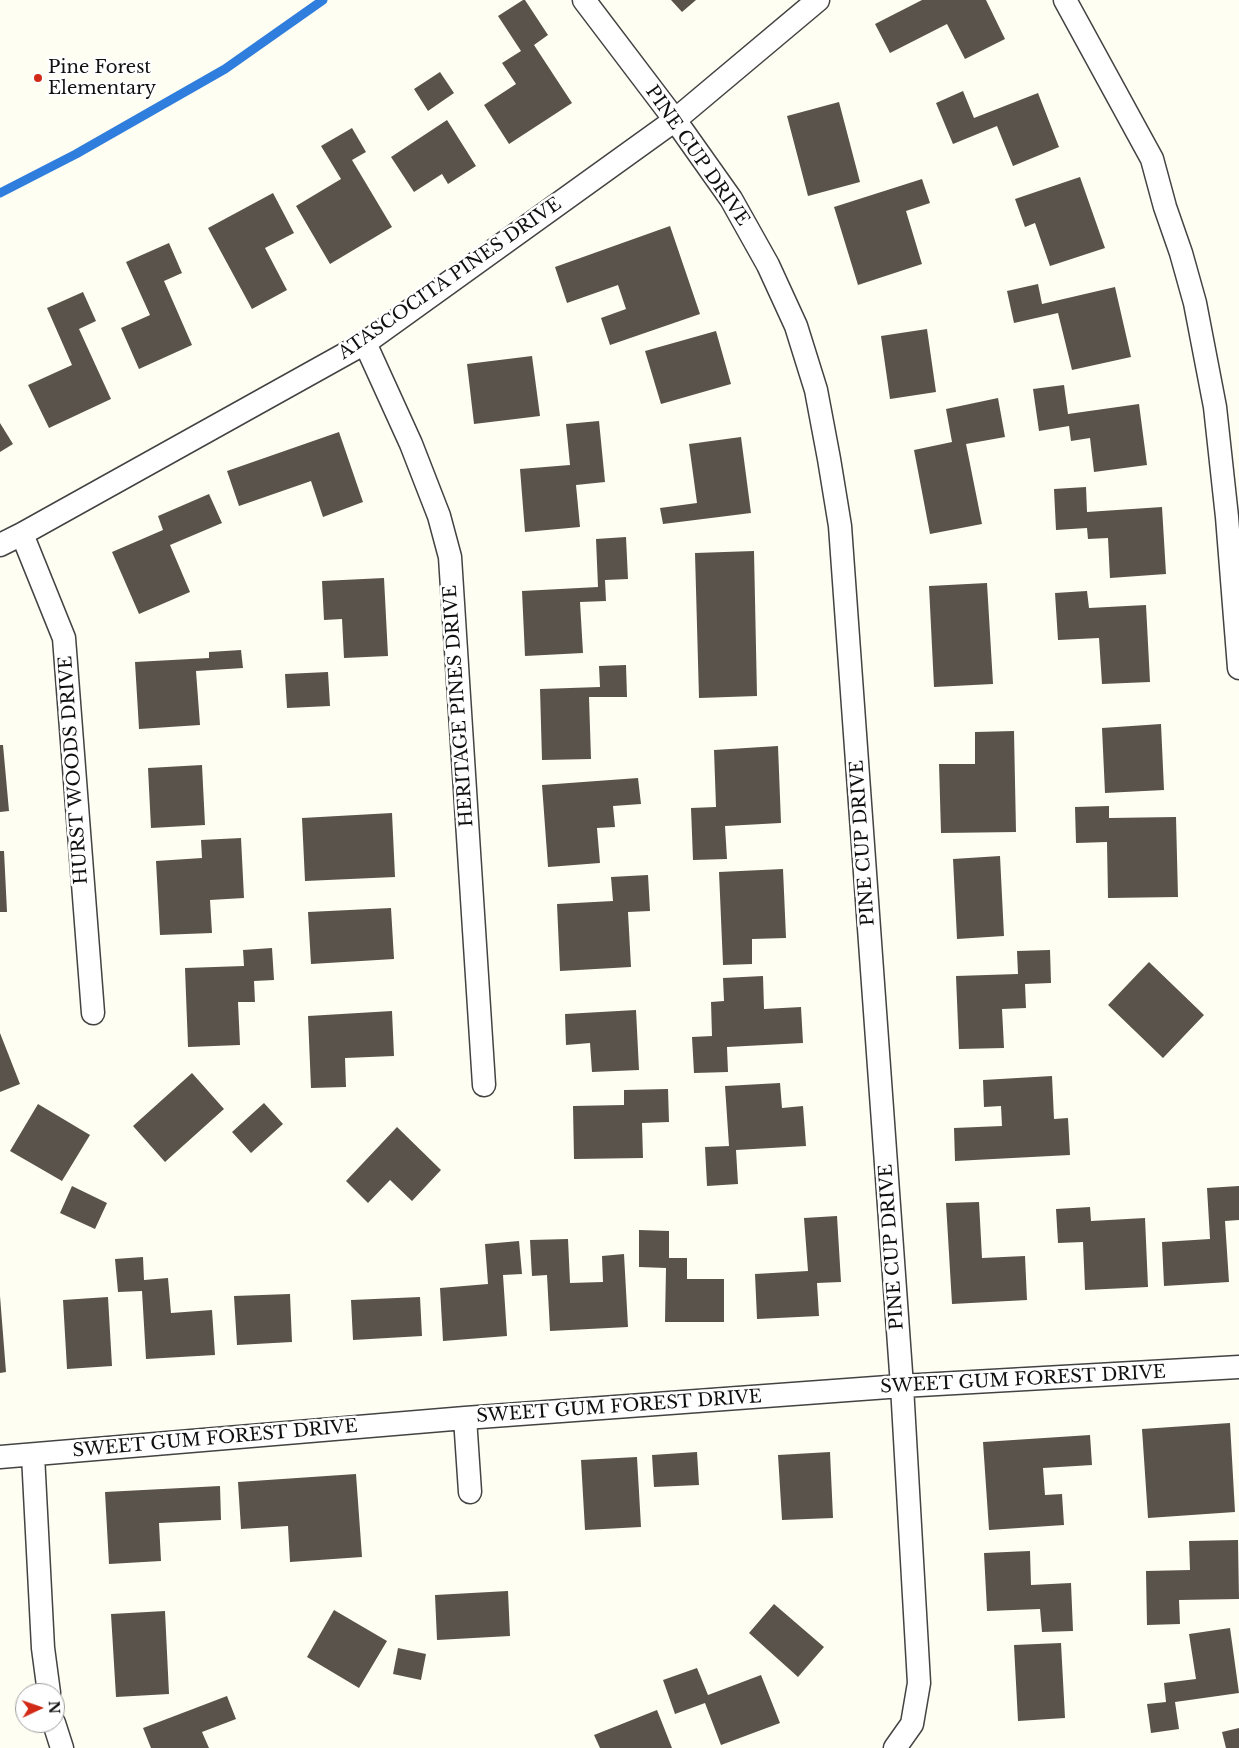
<!DOCTYPE html>
<html>
<head>
<meta charset="utf-8">
<style>
	body { margin:0 }
	#map { position:relative; width:1239px; height:1748px; overflow:hidden; background:#fffef3; font-family:"Libre Baskerville",serif }
	canvas { display:block }
	.north { position:absolute; left:15px; top:1683px; width:50px; height:50px; box-sizing:border-box; background:#fff; border:1px solid #9f9f9f; border-radius:50%; rotate:87deg; font-size:14px; font-weight:700; line-height:20px; text-align:center; color:#101010 }
	.north::after { content:''; display:block; margin:auto; width:18px; height:22px; background:#d12a17; clip-path:polygon(50% 0,100% 100%,50% 72%,0 100%) }
</style>
</head>
<body>
<div id="map">
<canvas width="1239" height="1748"></canvas>
<div class="north">N</div>
</div>
<script>
const ctx = document.querySelector('canvas').getContext('2d');
ctx.lineJoin = 'round';
const poly = rows => new Path2D(rows.map(r => 'M' + r).join(''));
function stroke(path, color, width, dash) { ctx.strokeStyle = color; ctx.lineWidth = width; ctx.lineCap = dash ? 'butt' : 'round'; ctx.setLineDash(dash || []); ctx.stroke(path); }
function fillPath(path, color) { ctx.fillStyle = color; ctx.fill(path, 'evenodd'); }
function label(font, color, halo, rows, align = 'center') {
  ctx.font = font + ' "Libre Baskerville",serif'; ctx.lineWidth = 5; ctx.setLineDash([]); ctx.textBaseline = 'middle'; ctx.strokeStyle = halo; ctx.fillStyle = color; for (const [text, x, y, turn = 0] of rows) {
    ctx.save(); ctx.translate(x, y); ctx.rotate((+turn || 0) * Math.PI / 180); ctx.textAlign = isNaN(turn) ? turn : align; if (halo) ctx.strokeText(text, 0, 0); ctx.fillText(text, 0, 0); ctx.restore();
  }
}
const stream = poly([
	[0,193,76,154,225,69,323,0]
]);
const building = poly([
	[523,0,525,0,548,35,534,45,572,103,509,144,484,105,516,84,502,63,521,51,498,16],
	[671,0,696,0,682,12],
	[922,0,986,0,1005,39,965,59,947,24,890,53,875,24],
	[440,72,454,93,428,111,414,89],
	[963,91,974,118,1038,93,1059,147,1013,166,997,126,953,144,936,103],
	[839,102,860,182,808,196,787,116],
	[447,120,476,166,448,184,442,174,414,192,391,157],
	[352,128,366,152,352,160,392,227,330,264,296,206,341,179,321,146],
	[1080,177,1105,248,1050,266,1035,223,1025,227,1015,199],
	[922,179,930,203,906,211,922,264,858,285,834,207],
	[273,193,294,233,265,248,287,290,252,309,208,228],
	[670,226,700,314,610,345,601,318,626,309,618,285,567,303,555,267],
	[169,243,182,273,164,281,192,345,139,369,121,328,150,315,126,262],
	[1038,284,1042,304,1115,287,1131,357,1072,370,1058,313,1014,323,1007,291],
	[83,292,96,321,79,329,111,399,49,428,28,385,72,365,47,308],
	[927,329,936,392,890,399,881,336],
	[716,331,731,384,661,404,645,351],
	[532,356,540,416,474,424,467,364],
	[1064,385,1068,414,1139,404,1147,465,1094,472,1090,438,1071,441,1069,426,1039,431,1033,389],
	[998,398,1005,437,966,444,982,524,930,534,914,450,952,442,946,409],
	[599,421,605,482,576,485,580,527,525,532,520,469,570,465,566,424],
	[0,423,13,444,0,452],
	[339,432,363,502,323,517,311,481,239,506,227,471],
	[741,437,751,513,663,524,660,508,697,503,689,444],
	[1086,487,1087,512,1162,507,1166,574,1110,578,1108,538,1088,539,1087,528,1056,530,1054,489],
	[209,494,222,523,170,545,190,592,139,614,112,552,163,530,158,516],
	[626,537,628,579,605,580,606,601,580,602,583,653,525,656,522,591,598,587,596,539],
	[754,551,757,696,699,698,695,553],
	[384,578,388,656,344,658,342,619,324,620,322,581],
	[987,583,993,684,934,687,929,586],
	[1087,591,1089,608,1146,605,1150,682,1102,684,1099,638,1058,640,1055,593],
	[241,650,243,668,196,671,200,725,139,729,135,662,209,658,209,652],
	[626,665,627,697,589,697,591,759,542,760,540,689,600,687,599,666],
	[328,672,330,706,287,708,285,674],
	[1161,724,1164,790,1105,793,1102,728],
	[1014,731,1016,832,941,833,939,764,975,764,975,732],
	[0,745,3,745,9,811,0,812],
	[778,746,781,823,725,826,727,859,693,860,691,808,716,807,714,750],
	[202,765,205,825,151,828,148,768],
	[638,778,641,804,613,806,615,827,597,828,600,863,548,867,542,785],
	[1109,806,1109,818,1176,817,1178,897,1108,898,1107,842,1076,843,1075,807],
	[392,813,395,877,305,881,302,818],
	[241,838,244,898,210,900,212,933,160,935,156,861,202,858,201,840],
	[0,851,4,851,7,912,0,912],
	[1000,856,1004,936,957,939,953,859],
	[783,869,786,938,752,939,752,964,723,965,719,872],
	[648,875,650,911,628,912,631,967,560,971,557,904,613,901,611,877],
	[391,908,394,959,311,964,308,912],
	[272,948,274,980,254,981,255,1002,238,1002,240,1045,188,1047,185,968,244,966,243,950],
	[1050,950,1051,983,1025,984,1026,1008,1002,1009,1004,1048,959,1049,956,976,1018,974,1017,951],
	[1149,962,1204,1015,1163,1058,1108,1005],
	[763,976,764,1009,801,1007,803,1043,727,1047,728,1072,694,1073,692,1037,712,1036,711,1002,724,1001,723,978],
	[636,1010,639,1070,592,1072,590,1043,566,1045,565,1014],
	[392,1011,394,1056,345,1058,346,1087,311,1088,308,1016],
	[0,1033,20,1084,0,1092],
	[192,1073,224,1109,165,1162,133,1126],
	[1052,1076,1054,1119,1068,1118,1070,1155,955,1161,954,1128,1002,1126,1001,1106,984,1107,983,1080],
	[780,1083,782,1108,803,1106,806,1146,736,1150,738,1184,707,1186,705,1147,729,1146,725,1086],
	[668,1089,669,1122,642,1123,643,1158,574,1159,573,1106,624,1105,624,1090],
	[264,1103,283,1124,251,1153,232,1132],
	[38,1104,90,1135,62,1181,10,1151],
	[397,1127,441,1170,412,1201,390,1180,368,1203,346,1181],
	[72,1186,107,1203,95,1229,60,1213],
	[1239,1186,1239,1220,1225,1221,1229,1282,1164,1286,1162,1242,1210,1239,1207,1188],
	[979,1202,982,1258,1025,1256,1027,1300,952,1304,946,1203],
	[1090,1207,1091,1221,1145,1218,1148,1287,1085,1290,1083,1242,1058,1243,1056,1209],
	[837,1216,841,1282,817,1283,819,1316,757,1319,755,1274,808,1271,804,1218],
	[639,1230,669,1231,669,1258,687,1258,687,1279,724,1279,724,1322,665,1322,666,1268,639,1267],
	[568,1239,570,1283,603,1282,602,1256,624,1254,628,1327,550,1331,547,1275,532,1276,530,1240],
	[519,1241,522,1274,503,1275,507,1336,443,1341,440,1288,488,1284,485,1244],
	[143,1257,144,1280,168,1278,171,1313,212,1310,215,1355,146,1359,142,1291,118,1292,115,1259],
	[290,1294,292,1342,237,1345,234,1296],
	[0,1296,6,1372,0,1373],
	[108,1297,112,1366,67,1369,63,1300],
	[420,1297,422,1336,353,1340,351,1300],
	[1230,1423,1235,1512,1148,1518,1142,1429],
	[1090,1435,1092,1465,1043,1468,1045,1495,1062,1494,1064,1525,989,1530,983,1442],
	[697,1452,699,1485,654,1487,652,1455],
	[830,1452,833,1518,782,1520,778,1455],
	[637,1457,641,1527,585,1530,581,1460],
	[356,1474,362,1557,290,1562,288,1526,241,1529,238,1482],
	[220,1486,221,1520,159,1523,161,1561,109,1564,105,1492],
	[1238,1540,1239,1599,1179,1600,1180,1624,1147,1625,1146,1571,1190,1570,1189,1541],
	[1030,1551,1031,1585,1071,1583,1073,1631,1042,1632,1040,1609,987,1611,984,1553],
	[508,1591,510,1636,437,1640,435,1595],
	[774,1604,824,1647,798,1677,749,1633],
	[334,1610,387,1641,359,1688,307,1657],
	[165,1611,169,1694,116,1697,111,1614],
	[1230,1628,1239,1693,1175,1702,1179,1729,1151,1733,1147,1704,1166,1702,1164,1683,1196,1679,1189,1634],
	[1061,1643,1065,1718,1018,1721,1014,1645],
	[398,1648,426,1654,421,1680,393,1674],
	[697,1668,708,1695,761,1675,780,1723,721,1745,705,1703,675,1714,663,1680],
	[227,1696,236,1719,202,1732,209,1748,151,1748,143,1728],
	[657,1710,672,1748,600,1748,594,1735],
	[1239,1728,1239,1748,1226,1748,1222,1732]
]);
const minor = poly([
	[584,0,675,120,731,199,768,265,796,326,816,390,829,459,840,526,902,1386,919,1683,912,1724,895,1748],
	[1065,0,1152,159,1165,207,1181,253,1195,303,1215,407,1227,517,1239,668],
	[365,343,411,444,439,516,450,557,484,1085],
	[22,534,64,638,93,1013],
	[0,545,22,534,365,343,675,120,818,0],
	[465,1418,470,1492],
	[33,1455,43,1648,49,1693],
	[0,1457,465,1418,902,1386,1239,1367],
	[54,1723,62,1748]
]);
const markers = [
	[38,78,5,"#d12a17"]
];
const poiNames = [
	["Pine Forest",48,68],
	["Elementary",48,89]
];
const streetNames = [
	["PINE CUP DRIVE",697,156,55],
	["ATASCOCITA PINES DRIVE",450,279,-35],
	["HERITAGE PINES DRIVE",459,706,-94],
	["HURST WOODS DRIVE",74,770,-94],
	["PINE CUP DRIVE",863,843,-94],
	["PINE CUP DRIVE",892,1247,-94],
	["SWEET GUM FOREST DRIVE",1023,1380,-3],
	["SWEET GUM FOREST DRIVE",619,1407,-4],
	["SWEET GUM FOREST DRIVE",215,1439,-5]
];
stroke(stream, '#2f7ddc', 9);
fillPath(building, '#5a534b');
stroke(minor, '#434343', 25);
stroke(minor, '#fff', 22);
for (const [x, y, r, color] of markers) { const dot = new Path2D(); dot.arc(x, y, r, 0, 2 * Math.PI); ctx.fillStyle = color; ctx.fill(dot); stroke(dot, '#fff', 2); }
label('18px', '#101010', '#fff', poiNames, 'left');
label('18px', '#101010', '#fff', streetNames);
</script>
</body>
</html>
